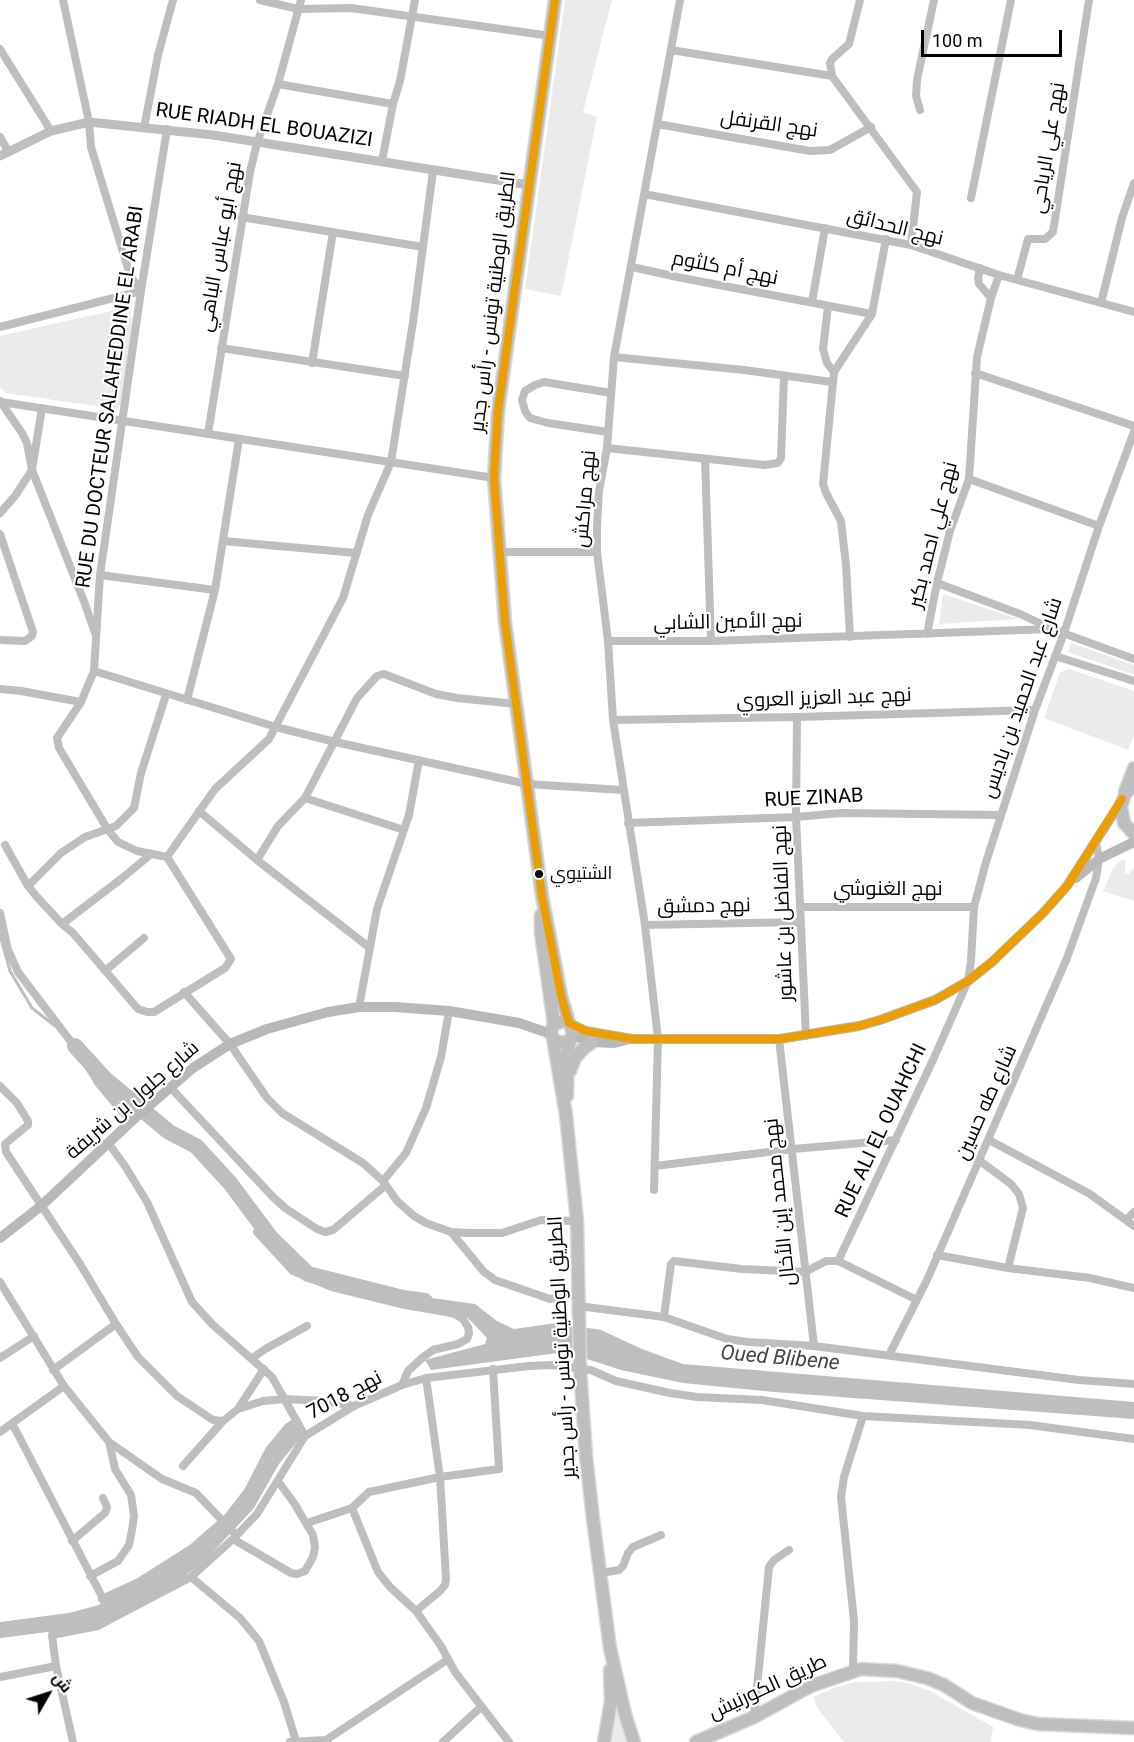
<!DOCTYPE html>
<html>
<head>
<meta charset="utf-8">
<style>
	body { margin:0 }
	#map { position:relative; width:1134px; height:1742px; overflow:hidden; background:#fff; font-family:Roboto,Cairo,sans-serif }
	canvas { display:block }
	.north { position:absolute; left:18px; top:1664px; width:60px; height:60px; -webkit-text-stroke:4px #fff; paint-order:stroke; rotate:51deg; font-size:16px; font-weight:700; line-height:24px; text-align:center; color:#000 }
	.north::after { content:''; display:block; margin:auto; width:21px; height:27px; background:#000; clip-path:polygon(50% 0,100% 100%,50% 72%,0 100%) }
	.scale { position:absolute; left:921px; top:30px; width:141px; height:27px; box-sizing:border-box; border:3px solid #000; border-top:0; padding-left:8px; font-size:18px; line-height:21px; white-space:nowrap; color:#000; -webkit-text-stroke:4px #fff; paint-order:stroke }
</style>
</head>
<body>
<div id="map">
<canvas width="1134" height="1742"></canvas>
<div class="north">ش</div>
<div class="scale">100 m</div>
</div>
<script>
const ctx = document.querySelector('canvas').getContext('2d');
ctx.lineJoin = 'round';
function fillPath(path, color) { ctx.fillStyle = color; ctx.fill(path, 'evenodd'); }
const poly = rows => new Path2D(rows.map(r => 'M' + r).join(''));
function stroke(path, color, width, dash) { ctx.strokeStyle = color; ctx.lineWidth = width; ctx.lineCap = dash ? 'butt' : 'round'; ctx.setLineDash(dash || []); ctx.stroke(path); }
function label(font, color, halo, rows, align = 'center') {
  ctx.font = font + ' Roboto,Cairo,sans-serif'; ctx.lineWidth = 4.5; ctx.setLineDash([]); ctx.textBaseline = 'middle'; ctx.strokeStyle = halo; ctx.fillStyle = color; for (const [text, x, y, turn = 0] of rows) {
    ctx.save(); ctx.translate(x, y); ctx.rotate((+turn || 0) * Math.PI / 180); ctx.textAlign = isNaN(turn) ? turn : align; if (halo) ctx.strokeText(text, 0, 0); ctx.fillText(text, 0, 0); ctx.restore();
  }
}
const green = poly([
	[565,0,612,0,583,112,597,117,561,296,525,289],
	[124,308,130,312,134,322,121,405,116,409,6,393,0,387,0,336],
	[943,594,1018,619,939,624],
	[1071,643,1134,665,1134,675,1068,652],
	[1069,669,1134,691,1134,735,1128,750,1044,718,1060,673],
	[1125,859,1125,873,1129,874,1134,867,1134,901,1103,891,1113,868,1118,862],
	[895,1681,908,1683,930,1691,993,1727,991,1742,844,1742,818,1709,813,1697,833,1688,855,1682],
	[616,1698,628,1742,609,1742]
]);
const water = poly([
	[403,1294,475,1304,497,1321,514,1329,556,1323,601,1330,642,1349,683,1364,1134,1402,1134,1419,774,1392,683,1383,621,1370,565,1352,431,1370,425,1360,485,1344,487,1338,468,1318,449,1309,401,1302]
]);
const stream = poly([
	[0,935,10,971,32,1008,55,1026]
]);
const river = poly([
	[75,1046,105,1079,169,1132,196,1146,230,1183,271,1238,308,1274,403,1298,425,1301],
	[0,1630,70,1621,100,1613,177,1572,199,1555,247,1504,272,1460,293,1434]
]);
const minor = poly([
	[260,0,298,9,351,8,551,36],
	[0,49,51,131],
	[671,50,832,76,917,192,911,245],
	[832,76,830,63,832,59,849,44,860,0],
	[278,84,393,104],
	[920,110,916,96,917,80,934,0],
	[657,124,810,151,830,150,871,127],
	[144,128,158,55,173,0],
	[167,129,141,291,100,575,94,671,81,702,57,738,59,748,108,830,118,842,137,851,167,857],
	[0,137,8,151],
	[382,161,393,104,400,81,415,0],
	[644,194,911,245,999,275,1134,312],
	[971,198,1011,0],
	[241,217,423,247],
	[632,267,682,278,872,314],
	[980,268,978,278,979,284,991,298],
	[1017,280,1028,239,1045,239,1053,232,1089,0],
	[812,302,825,228],
	[1101,303,1122,218,1134,183],
	[828,306,823,349,827,363,834,372],
	[0,327,141,291,130,275,91,147,89,122,63,0],
	[221,348,405,376],
	[614,357,744,370,832,382],
	[312,363,333,232],
	[975,373,1134,426],
	[0,401,22,433,27,443,32,470,85,604,95,633],
	[1,402,494,478],
	[608,432,548,423,530,418,525,411,522,400,525,391,535,385,544,382,611,393],
	[208,434,250,172,257,143,278,84,301,0],
	[607,448,764,465,778,463,781,458,784,377],
	[705,459,711,641],
	[969,479,1099,526],
	[0,513,15,496,32,470,42,408],
	[0,534,33,632,32,636,25,641,0,640],
	[223,541,356,553],
	[500,552,597,552],
	[100,575,215,590],
	[937,583,1020,614,1052,629,1134,659],
	[927,634,937,583,950,531,969,479,977,357,991,298,999,275],
	[850,637,846,565,841,521,826,493,823,484,834,372,872,314,886,239],
	[608,641,711,641,1052,629],
	[1055,656,1134,681],
	[94,671,276,727,335,742,527,784,623,790],
	[0,689,21,691,81,702],
	[187,700,215,590,239,439],
	[797,717,796,817,806,1036],
	[613,720,797,717,1035,710],
	[305,798,404,830],
	[199,811,257,860,370,948],
	[628,823,796,817,841,813,1001,815],
	[5,845,28,886,37,897,62,924,73,933,138,1009,147,1012,154,1012,225,968,231,959,167,857],
	[167,857,215,789,269,739,343,598,368,515,391,462,413,322,433,171],
	[257,860,278,826,305,798,357,698,377,676,384,674,436,694,457,698,516,704],
	[28,886,61,853,85,837,116,826,134,808,141,773,166,695],
	[801,907,974,907],
	[0,913,8,950,18,972,81,1055,99,1084,131,1122],
	[62,924,121,879,150,855],
	[645,925,800,922],
	[105,971,144,938],
	[184,992,230,1044,267,1098,282,1113,363,1163,383,1181,397,1201,414,1216,426,1223,451,1232,469,1233,502,1233,541,1220,577,1221],
	[359,1007,377,909,409,815,419,760],
	[779,1039,814,1346,1079,1380,1134,1384],
	[0,1086,17,1103,28,1121,28,1125,5,1144,6,1152,80,1264,116,1324,53,1370],
	[170,1087,272,1196,285,1208,317,1229,325,1232,333,1230,386,1185],
	[989,1140,1090,1194,1134,1226],
	[109,1144,125,1166,147,1202,192,1302,213,1325,272,1377,305,1436],
	[980,1161,1011,1184,1019,1194,1023,1208,1008,1268],
	[655,1166,793,1149,896,1140],
	[383,1181,406,1153,426,1108,441,1057,449,1011],
	[654,1190,658,1039,645,925,613,720,608,641,597,552,597,526,599,491,607,448,614,357,680,0],
	[1127,1219,1134,1212],
	[257,1232,293,1271,332,1287,405,1305,446,1312,455,1314,463,1319,468,1327,469,1334,467,1339,458,1344,433,1350,422,1358,408,1371,402,1385],
	[451,1232,484,1272,495,1280,550,1299,578,1294],
	[937,1255,1008,1268,1090,1278,1134,1288],
	[838,1261,917,1300],
	[0,1282,64,1386,109,1442,162,1479,196,1493,236,1535],
	[578,1306,664,1317,671,1264,674,1261,742,1269,805,1272,826,1261,838,1261,933,1060,968,981,971,961,974,907,986,862,1035,710,1064,633,1099,526,1134,432],
	[664,1317,727,1339,748,1342,814,1346],
	[116,1324,138,1357,177,1396,213,1420,223,1421,238,1409,263,1401,285,1399,326,1401,354,1406],
	[889,1355,927,1280,1067,958,1096,878,1099,859,1096,843],
	[0,1358,34,1336],
	[252,1358,267,1348,307,1326],
	[238,1409,264,1369],
	[12,1423,113,1618,191,1577,240,1618,259,1641,284,1702,296,1741],
	[0,1432,64,1386],
	[183,1466,223,1421],
	[352,1508,378,1572,390,1587,416,1611,441,1646,455,1672,509,1742],
	[307,1523,352,1508,369,1492,440,1477,499,1469,493,1369],
	[233,1539,291,1573,297,1574,305,1571,313,1557,315,1547,313,1535,294,1503,278,1481],
	[72,1541,105,1513,107,1507,103,1498],
	[601,1573,619,1570,623,1566,628,1553,633,1547,661,1535],
	[90,1576,118,1561,129,1545,132,1530,134,1516,131,1495,115,1469,109,1442],
	[191,1577,233,1539,257,1514,305,1436,354,1406,402,1385,426,1378,529,1366,553,1365,591,1370,616,1381,670,1393,697,1397,762,1400,863,1416,1030,1425,1134,1439],
	[102,1599,139,1582,191,1549,228,1517,248,1491,269,1450,288,1427,297,1421],
	[416,1611,440,1591,445,1585,446,1579,440,1477,426,1378],
	[853,1672,854,1621,841,1497,844,1477,863,1416],
	[0,1677,56,1666],
	[754,1717,769,1567,774,1560,789,1550],
	[73,1742,56,1666,52,1635,98,1626,113,1618],
	[290,1742,326,1740,447,1660],
	[443,1742,481,1707]
]);
const tertiary = poly([
	[0,156,51,131,89,122,213,135,529,185]
]);
const secondary = poly([
	[1076,878,1099,859,1134,842],
	[569,1023,586,1031,632,1039,779,1039,859,1026,880,1020,935,1000,968,981,992,962,1043,913,1067,886,1122,800],
	[572,1035,592,1042,614,1043,626,1040],
	[0,1238,41,1206,136,1117,193,1068,230,1044,267,1029,328,1012,359,1007,395,1007,449,1011,496,1019,519,1023,551,1034]
]);
const primary = poly([
	[555,0,498,411,494,478,505,622,542,896,561,995,569,1023],
	[1134,785,1125,794,1121,807,1124,823,1134,834],
	[1125,792,1134,768],
	[541,915,541,933,554,1024],
	[553,1038,566,1115,577,1221,580,1369,586,1456,593,1519,610,1648,625,1714,634,1742],
	[570,1071,575,1058,583,1049,592,1042],
	[567,1096,568,1049,572,1035,572,1029,569,1023,563,1021,553,1025,551,1034,555,1041,565,1043,571,1039],
	[604,1742,611,1701,610,1670],
	[696,1742,754,1717,811,1686,861,1669,897,1671,927,1678,944,1685,972,1703,1020,1720,1038,1724,1134,1728]
]);
const bus1 = poly([
	[555,0,498,411,494,478,505,622,542,896,561,995,569,1023,586,1031,632,1039,779,1039,859,1026,880,1020,935,1000,968,981,992,962,1043,913,1067,886,1122,799]
]);
const markers = [
	[539,874,5,"#000"]
];
const busNames = [
	["الشتيوي",550,874]
];
const streetNames = [
	["نهج القرنفل",769,125,8],
	["RUE RIADH EL BOUAZIZI",264,126,8],
	["نهج علي الرياحي",1049,148,-81],
	["نهج الحدائق",895,228,14],
	["نهج أبو عباس الباهي",221,247,-80],
	["نهج أم كلثوم",725,269,11],
	["الطريق الوطنية تونس - رأس جدير",494,302,-83],
	["RUE DU DOCTEUR SALAHEDDINE EL ARABI",111,397,-82],
	["نهج مراكش",586,499,-85],
	["نهج علي احمد بكير",934,535,-76],
	["نهج الأمين الشابي",728,623,-1],
	["شارع عبد الحميد بن باديس",1023,698,-71],
	["نهج عبد العزيز العروي",824,699,-2],
	["RUE ZINAB",814,799,-3],
	["نهج الغنوشي",888,890],
	["نهج دمشق",704,907,-1],
	["نهج الفاضل بن عاشور",784,913,-92],
	["شارع جلول بن شريفة",133,1101,-41],
	["شارع طه حسين",987,1103,-66],
	["RUE ALI EL OUAHCHI",882,1131,-65],
	["نهج محمد إبن الأخال",781,1202,-96],
	["الطريق الوطنية تونس - رأس جدير",563,1347,-93],
	["نهج 7018",345,1396,-28],
	["طريق الكورنيش",768,1688,-25]
];
const waterNames = [
	["Oued Blibene",780,1359,5]
];
fillPath(green, '#ebebeb');
fillPath(water, '#bebebe');
stroke(stream, '#bebebe', 3);
stroke(river, '#bebebe', 16);
stroke(primary, '#dbdbdb', 15);
stroke(minor, '#bebebe', 8);
stroke(tertiary, '#bebebe', 9);
stroke(secondary, '#b8b8b8', 10);
stroke(primary, '#bebebe', 12);
stroke(bus1, '#eb9e00', 8);
for (const [x, y, r, color] of markers) { const dot = new Path2D(); dot.arc(x, y, r, 0, 2 * Math.PI); ctx.fillStyle = color; ctx.fill(dot); stroke(dot, '#fff', 2); }
label('18px', '#000', '#fff', busNames, 'left');
label('20px', '#000', '#fff', streetNames);
label('italic 21px', '#434343', '#fff', waterNames);
</script>
</body>
</html>
